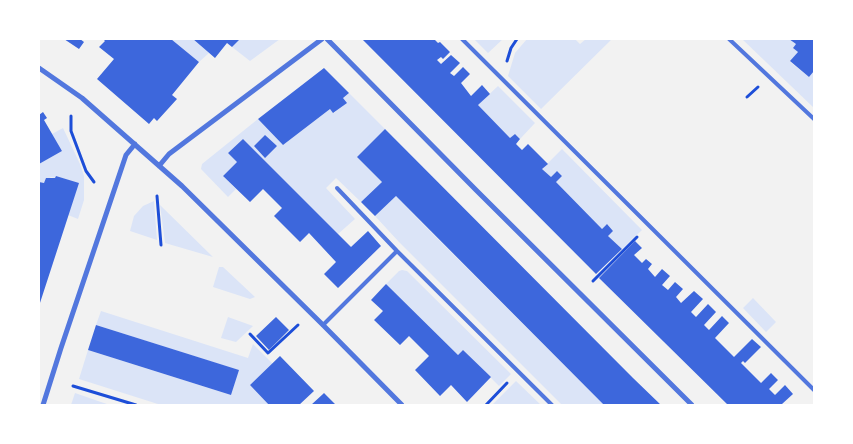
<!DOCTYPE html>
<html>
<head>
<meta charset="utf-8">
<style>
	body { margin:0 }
	#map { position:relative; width:853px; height:444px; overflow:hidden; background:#f2f2f2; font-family:"Alegreya Sans",sans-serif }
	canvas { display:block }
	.frame { position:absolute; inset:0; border:40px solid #fff; pointer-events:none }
</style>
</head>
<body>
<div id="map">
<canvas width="853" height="444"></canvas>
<div class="frame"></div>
</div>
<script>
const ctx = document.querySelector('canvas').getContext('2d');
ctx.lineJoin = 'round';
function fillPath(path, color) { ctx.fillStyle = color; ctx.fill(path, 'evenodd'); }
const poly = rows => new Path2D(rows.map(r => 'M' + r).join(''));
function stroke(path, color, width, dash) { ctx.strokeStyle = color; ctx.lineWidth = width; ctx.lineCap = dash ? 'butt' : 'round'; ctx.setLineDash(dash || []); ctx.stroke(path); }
const green = poly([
	[171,39,193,39,209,53,199,62],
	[240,39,280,39,250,61,232,47],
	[474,39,503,39,488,53],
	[527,39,575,39,580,44,586,39,612,39,541,109,508,76,515,53],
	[742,39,789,39,796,44,793,48,798,52,790,62,809,77,814,71,814,108],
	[498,86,535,123,520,139,515,134,510,138,478,105],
	[349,93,385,129,357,157,382,182,361,202,336,178,326,188,355,219,338,234,243,139,228,153,237,162,223,176,236,189,228,197,201,169,202,164,258,119,283,145,330,109,334,113,346,103,343,98],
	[63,128,80,164,84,176,84,200,78,219,68,215,78,183,56,176,55,178,51,177,44,183,39,182,39,164,62,151,52,134],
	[562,149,642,230,622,249,608,236,613,231,607,224,602,229,556,182,562,176,557,171,551,177,542,169],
	[396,196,421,222,604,405,562,405,399,242,375,216],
	[154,201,157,240,130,231,134,216,143,206],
	[160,205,213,257,165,243],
	[219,267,223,267,255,297,250,299,213,287],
	[402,270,407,271,511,374,499,386,463,350,458,355,386,284,399,271],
	[753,298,776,322,766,332,743,308],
	[101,311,248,358,253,344,273,364,250,385,269,405,161,405,79,379,88,350,231,395,238,370,96,325],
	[228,317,253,326,236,342,221,338],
	[516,381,541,405,492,405],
	[75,393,98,401,110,405,71,405]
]);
const building = poly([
	[64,39,80,39,84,42,79,49],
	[103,39,171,39,199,62,172,95,177,99,157,121,154,118,149,124,97,79,114,59,99,47,105,41],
	[193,39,240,39,232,47,227,43,215,58],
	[362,39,434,39,438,43,440,42,450,52,443,59,441,57,437,60,441,64,451,55,460,63,450,73,454,76,463,67,470,74,461,83,471,96,482,85,490,94,478,105,510,138,515,134,520,139,516,144,522,150,528,144,548,164,542,169,551,177,557,171,562,176,556,182,602,229,607,224,613,231,608,236,622,249,596,274],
	[789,39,814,39,814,71,809,77,790,61,798,52,793,48,796,44],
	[324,68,349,93,343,98,347,103,333,113,330,109,283,145,258,119],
	[43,112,47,118,44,120,62,151,39,164,39,115],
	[385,129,633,378,661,405,604,405,396,196,375,216,361,202,382,182,357,157],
	[265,135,277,146,265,158,254,146],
	[243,139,351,247,368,231,381,246,338,288,324,274,336,262,309,233,300,242,274,216,282,208,263,189,250,202,223,176,237,162,228,153],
	[56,176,79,183,39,306,39,182,44,183,46,178,55,178],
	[635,241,642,248,634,255,642,263,646,259,652,264,648,269,655,277,662,269,670,276,662,285,668,290,675,282,683,289,676,297,681,303,694,291,703,299,691,312,696,317,708,304,716,312,704,325,709,330,722,316,729,323,715,338,734,357,752,339,761,347,745,363,743,361,741,363,761,383,771,373,778,380,769,389,775,395,785,385,793,394,782,404,784,405,728,405,599,278],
	[386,284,458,355,463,350,491,377,467,402,451,385,440,396,415,370,429,356,409,336,400,345,374,320,383,311,371,300],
	[276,317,289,330,269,350,256,336],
	[96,325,239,370,231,395,88,350],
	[280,356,314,391,299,405,269,405,250,385],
	[324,393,336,405,311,405,323,394]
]);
const path = poly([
	[507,61,511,48,517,39],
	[747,97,758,87],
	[71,116,71,131,86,171,94,182],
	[157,196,161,245],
	[593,281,637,237],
	[250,334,268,353,298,325],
	[73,386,136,405],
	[486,405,507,383]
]);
const service = poly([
	[462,39,814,390],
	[729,39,814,119],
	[337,188,397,251,552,405],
	[323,325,397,251]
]);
const minor = poly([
	[327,39,476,190,692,405],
	[39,68,82,98,182,186,323,325,402,405],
	[159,166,169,154,322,39],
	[43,405,61,348,126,155,135,144]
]);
fillPath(green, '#dbe4f7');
fillPath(building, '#3d67dc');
stroke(path, '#1d4ed8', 3);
stroke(service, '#5277de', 4);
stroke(minor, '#5277de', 5);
</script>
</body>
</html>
